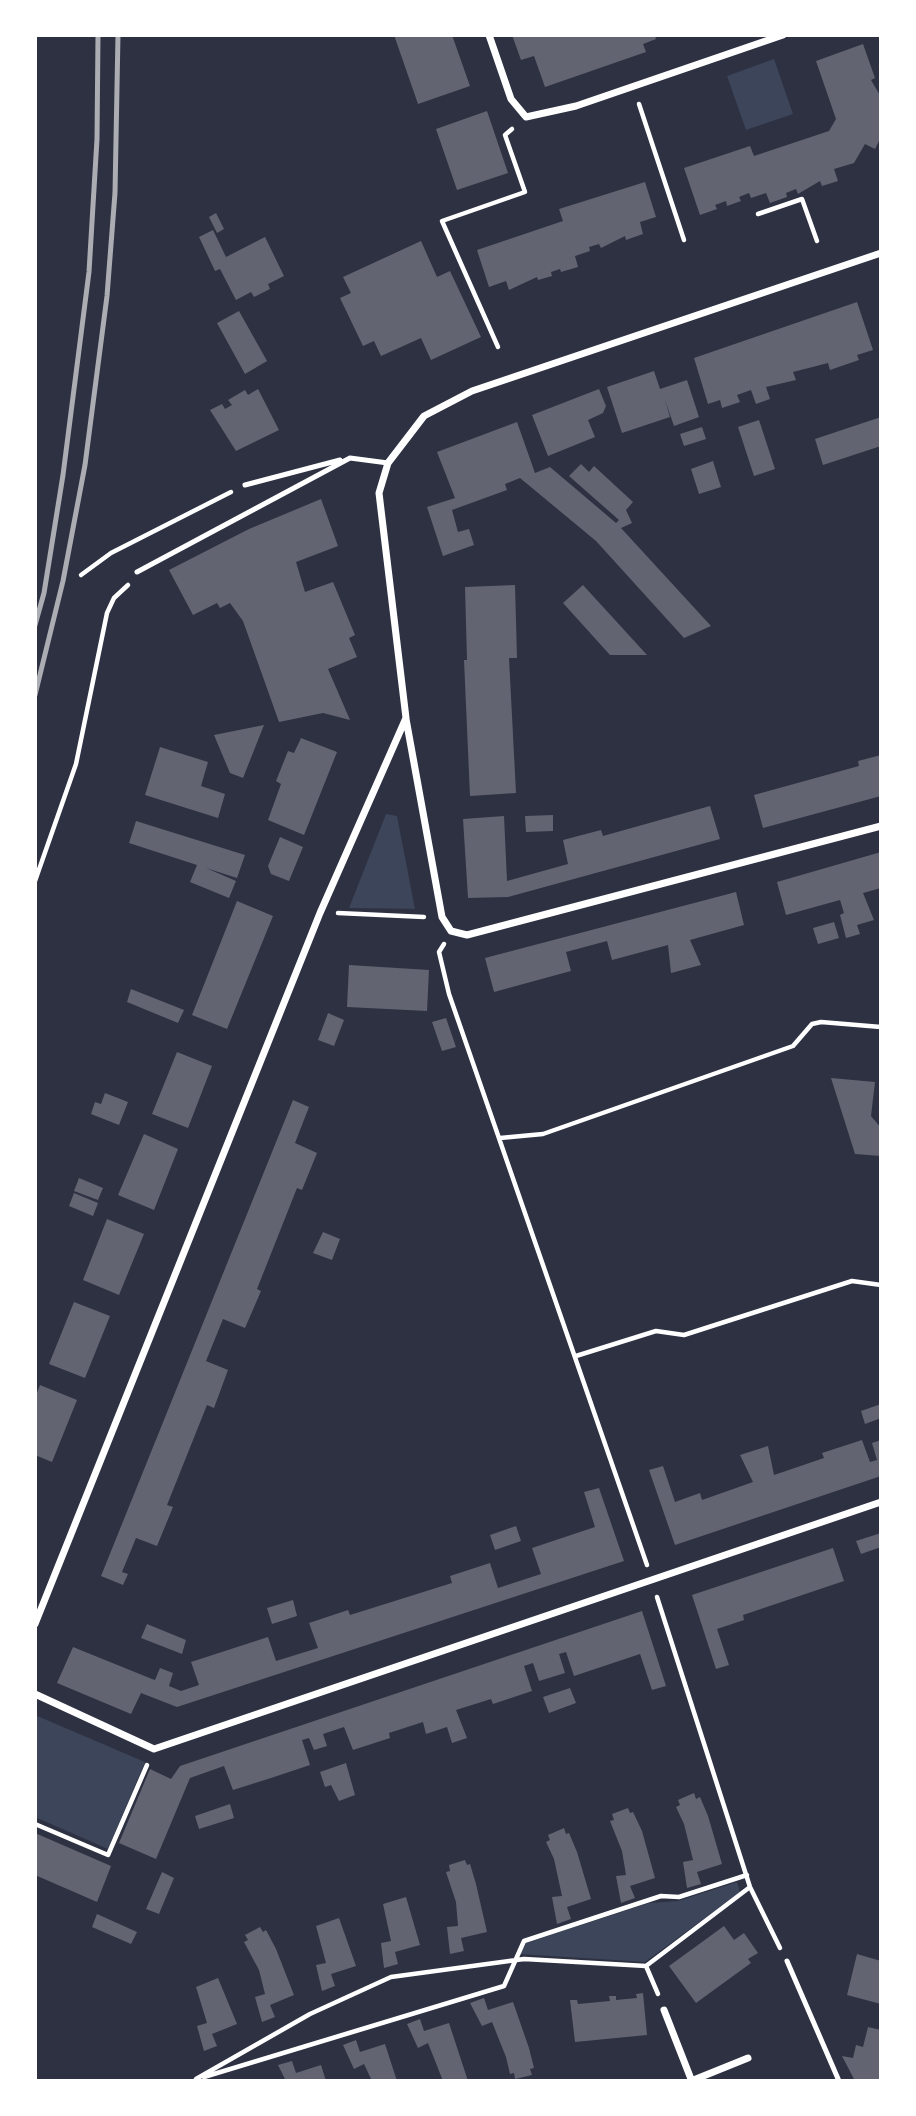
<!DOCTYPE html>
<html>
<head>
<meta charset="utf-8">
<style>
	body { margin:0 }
	#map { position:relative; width:916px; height:2116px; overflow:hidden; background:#2d3142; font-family:"Asap Condensed",sans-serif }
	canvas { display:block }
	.frame { position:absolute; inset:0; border:37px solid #fff; pointer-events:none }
</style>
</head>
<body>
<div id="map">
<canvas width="916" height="2116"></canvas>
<div class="frame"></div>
</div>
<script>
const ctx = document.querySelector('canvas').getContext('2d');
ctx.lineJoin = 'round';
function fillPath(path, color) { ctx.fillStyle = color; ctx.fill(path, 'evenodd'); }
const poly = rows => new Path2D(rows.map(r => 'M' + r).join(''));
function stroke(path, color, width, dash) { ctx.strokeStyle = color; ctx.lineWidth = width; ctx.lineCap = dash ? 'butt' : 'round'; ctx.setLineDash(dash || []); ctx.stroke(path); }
const green = poly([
	[774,59,793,114,746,130,727,76],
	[386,814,397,816,415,909,349,908],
	[35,1715,145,1762,108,1849,35,1817],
	[737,1882,740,1892,645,1962,520,1954,526,1943,649,1903,678,1901]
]);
const building = poly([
	[394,35,452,35,470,86,418,104],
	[512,35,655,35,656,39,643,44,646,52,545,87,534,56,521,60],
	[863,44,875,78,871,80,881,97,881,137,875,149,865,144,854,163,834,169,838,181,822,186,820,181,798,194,796,189,786,193,787,197,770,203,766,193,751,198,749,193,739,197,741,201,727,206,726,201,715,205,717,209,700,215,684,168,750,146,754,156,829,131,836,119,816,61],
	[487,111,508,173,457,190,436,129],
	[645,182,656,217,640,222,643,234,626,240,625,236,601,248,599,244,589,247,590,251,575,256,578,267,561,272,560,269,551,272,552,276,538,280,537,277,509,290,506,281,489,287,477,250,563,221,559,209],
	[216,213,224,229,217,233,209,217],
	[213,230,226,257,265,237,284,276,268,284,270,289,254,297,251,292,236,300,220,269,215,271,199,237],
	[421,241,437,277,450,271,481,337,431,360,421,338,381,356,374,341,363,346,340,298,351,293,343,277],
	[857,302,873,350,857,355,859,360,830,370,828,363,793,372,796,380,766,387,770,399,756,404,751,390,737,395,740,402,722,408,720,400,708,404,694,358],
	[239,311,267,361,245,374,217,323],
	[654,371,660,389,687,380,699,417,674,426,665,400,670,417,622,433,607,387],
	[258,389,279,430,236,451,210,410,222,404,225,409,232,405,228,400,245,390,248,395],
	[599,389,606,406,603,413,588,420,595,437,548,456,532,415],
	[881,417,881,446,823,465,815,439],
	[759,420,775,469,754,476,738,427],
	[517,422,535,473,550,467,616,523,619,520,569,476,581,464,589,472,594,466,633,502,626,510,632,523,621,528,711,626,684,638,596,541,520,478,505,484,507,490,452,510,458,532,469,529,474,545,443,556,427,507,455,498,437,452],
	[702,427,706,439,684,446,680,434],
	[713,461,721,487,699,494,691,469],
	[321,499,338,546,296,562,305,592,333,582,355,635,349,638,357,657,328,669,350,720,323,713,279,722,243,621,230,603,220,608,217,603,193,615,169,570,249,529],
	[515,585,517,658,509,658,516,793,470,796,464,660,467,660,465,587],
	[583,585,647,655,610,655,563,603],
	[264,725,243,778,230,773,214,735],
	[301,738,337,752,304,835,268,820,281,784,276,781,288,751,294,753],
	[160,747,208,762,201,786,225,794,218,818,145,795],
	[881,755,881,796,763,828,754,795,859,766,858,761],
	[710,806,720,839,508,897,468,898,463,819,504,816,507,881,568,864,563,840,601,830,603,836],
	[553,815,553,831,526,832,525,816],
	[136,821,245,855,237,878,206,868,236,881,229,898,190,882,197,865,129,843],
	[280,837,303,847,289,881,271,874,268,866],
	[881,852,881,888,863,893,874,920,857,925,860,934,846,938,840,915,844,913,840,900,786,915,777,882],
	[736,892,744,925,690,940,701,965,671,973,668,945,612,960,607,941,566,952,571,971,494,992,485,958],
	[237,901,273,916,227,1029,192,1015],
	[834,922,839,938,818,944,813,928],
	[349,965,429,970,427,1011,347,1007],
	[131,989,184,1010,178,1023,127,1002],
	[328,1013,344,1020,334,1046,318,1040],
	[446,1018,456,1047,442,1051,432,1022],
	[177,1052,212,1066,188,1128,152,1114],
	[831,1078,875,1082,871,1116,881,1128,881,1156,855,1154],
	[105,1093,128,1102,119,1125,91,1114,95,1102,101,1104],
	[293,1100,309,1107,295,1143,317,1153,302,1190,297,1188,257,1289,261,1291,245,1328,223,1319,206,1361,228,1370,214,1408,207,1405,167,1505,173,1507,157,1546,136,1538,122,1572,128,1574,123,1585,101,1576],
	[144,1134,178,1149,154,1210,118,1195],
	[79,1178,103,1188,98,1200,74,1191],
	[74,1193,98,1203,93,1216,69,1206],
	[107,1219,144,1234,119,1295,83,1280],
	[323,1232,340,1239,332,1260,313,1253],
	[74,1302,110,1316,85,1378,49,1364],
	[40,1385,77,1400,52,1462,35,1455,35,1398],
	[881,1404,881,1418,865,1424,861,1411],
	[862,1440,870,1462,877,1460,872,1443,881,1440,881,1476,675,1545,649,1470,663,1466,675,1502,700,1493,702,1500,753,1482,740,1455,768,1446,774,1475,824,1458,822,1453],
	[599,1488,624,1561,177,1707,141,1693,131,1714,57,1683,73,1647,152,1679,155,1680,160,1668,173,1673,169,1686,181,1691,199,1685,191,1662,268,1637,276,1661,318,1648,309,1623,348,1610,350,1615,452,1583,450,1576,490,1563,498,1588,541,1574,532,1548,595,1527,584,1492],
	[516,1526,521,1541,495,1550,490,1535],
	[881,1533,881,1547,861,1554,856,1541],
	[833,1548,844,1581,743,1615,744,1620,717,1629,729,1665,716,1669,692,1595],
	[293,1600,297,1616,272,1624,267,1608],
	[642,1611,666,1686,652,1690,640,1654,574,1676,566,1652,559,1654,565,1673,539,1681,533,1663,524,1666,532,1691,493,1704,491,1699,456,1710,467,1738,452,1743,447,1727,426,1734,423,1722,389,1733,390,1738,353,1750,344,1727,323,1734,327,1746,314,1750,309,1738,302,1740,310,1765,271,1778,233,1790,224,1766,190,1778,156,1859,119,1843,150,1769,171,1779,180,1766],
	[147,1624,186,1640,182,1654,141,1638],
	[570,1688,576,1703,549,1713,543,1697],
	[346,1763,355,1795,339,1801,331,1785,325,1787,320,1772],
	[694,1793,696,1799,700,1797,708,1816,722,1864,697,1872,701,1884,687,1888,683,1862,693,1860,684,1824,676,1807,680,1805,678,1800],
	[230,1804,234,1818,199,1829,195,1816],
	[628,1808,630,1813,633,1812,642,1831,655,1878,630,1886,635,1898,621,1903,616,1876,626,1875,622,1851,610,1821,614,1820,612,1814],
	[564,1828,566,1834,569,1833,577,1852,591,1899,567,1907,571,1919,557,1924,552,1897,562,1896,554,1859,546,1842,550,1840,548,1835],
	[35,1833,111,1866,97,1902,35,1875],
	[465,1860,467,1865,470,1864,476,1884,487,1932,461,1938,464,1951,450,1954,447,1927,458,1926,456,1902,446,1872,450,1871,449,1865],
	[162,1872,174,1878,159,1914,146,1909],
	[406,1897,420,1945,395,1952,398,1964,384,1968,381,1943,391,1941,383,1904],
	[97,1914,137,1932,131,1944,92,1927],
	[339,1918,356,1966,331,1974,335,1986,322,1991,316,1965,326,1963,316,1926],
	[724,1926,734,1940,744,1933,758,1953,748,1959,751,1963,696,2003,669,1966],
	[260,1927,263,1932,266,1930,276,1949,294,1995,270,2005,275,2017,262,2022,255,1997,265,1994,259,1970,244,1942,248,1940,245,1935],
	[857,1954,881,1961,881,2004,847,1995],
	[218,1978,237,2024,212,2034,217,2046,204,2051,197,2026,207,2023,196,1987],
	[643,1993,647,2035,575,2042,570,2000,577,2000,578,2004,610,2001,609,1996,616,1996,616,2000,637,1998,636,1994],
	[484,1998,488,2010,513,2002,529,2048,534,2068,530,2069,532,2075,515,2079,514,2073,510,2074,506,2057,492,2022,482,2026,470,2003],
	[420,2019,424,2031,449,2023,468,2081,443,2081,428,2043,418,2048,407,2024],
	[868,2027,881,2030,881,2081,855,2081,842,2056,853,2058,856,2045,863,2047],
	[356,2040,360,2052,385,2044,397,2081,372,2081,364,2064,354,2069,343,2045],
	[292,2061,296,2073,321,2065,326,2081,286,2081,278,2065]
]);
const path = poly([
	[639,104,684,240],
	[758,214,802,199,817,241],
	[498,347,442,221,525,192,505,135,512,129],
	[81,575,111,553,231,492],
	[35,881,76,764,107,613,114,598,128,585],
	[338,913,424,917],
	[444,944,439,952,449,994,647,1565],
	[500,1138,543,1134,793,1046,812,1024,821,1022,881,1027],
	[576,1356,656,1331,684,1335,852,1281,881,1285],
	[657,1597,750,1887,780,1948],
	[35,1824,108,1855,147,1765],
	[646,1966,658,1994],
	[204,2077,504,1986,524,1941,661,1896,679,1897,747,1875],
	[196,2079,310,2014,391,1977,524,1959,646,1966,750,1887]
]);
const service = poly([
	[350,458,388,463],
	[245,485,340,460],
	[137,572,350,458],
	[787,1961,839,2081]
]);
const minor = poly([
	[489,35,511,99,526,117,576,106,783,35],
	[406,719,442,917,451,931,467,935,881,826],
	[35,1624,320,913,406,718,379,493,388,463,424,416,472,391,881,253],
	[35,1694,154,1749,881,1502],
	[664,2010,691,2079],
	[691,2081,748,2058]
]);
const rail = poly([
	[35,625,44,593,63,475,89,272,97,139,98,35],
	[35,695,63,581,85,465,107,296,115,193,118,35]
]);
fillPath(green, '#3c4559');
fillPath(building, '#626471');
stroke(path, '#fff', 4.5);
stroke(service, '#fff', 5);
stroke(minor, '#fff', 7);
stroke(rail, '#abadb3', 5);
</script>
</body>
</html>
